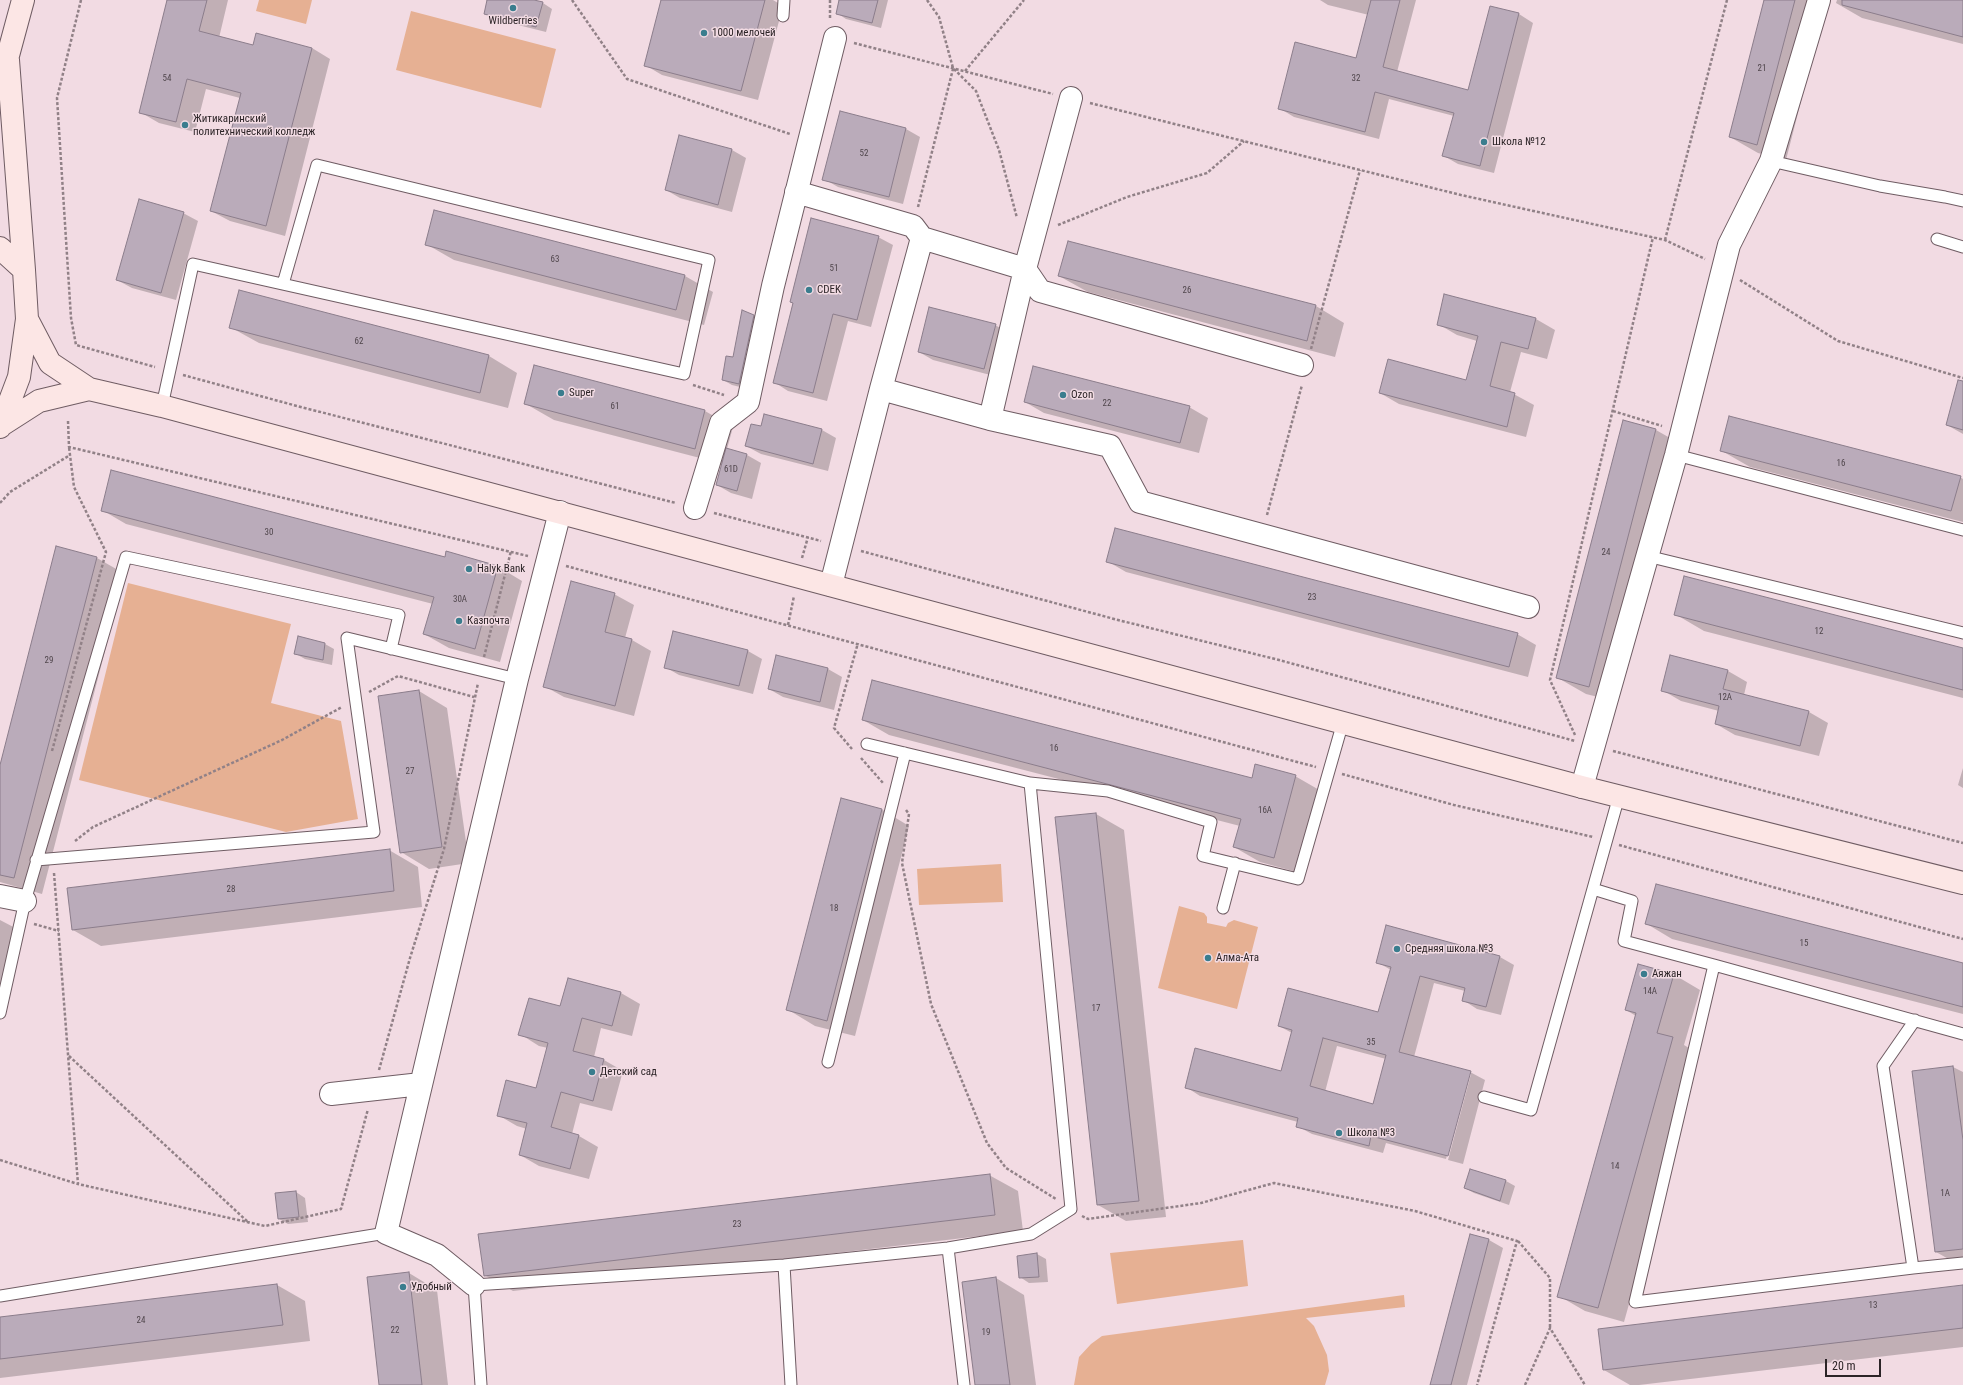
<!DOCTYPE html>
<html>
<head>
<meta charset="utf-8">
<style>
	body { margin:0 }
	#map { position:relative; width:1963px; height:1385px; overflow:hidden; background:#f2dbe3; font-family:"Roboto Condensed",sans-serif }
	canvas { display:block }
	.scale { position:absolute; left:1825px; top:1359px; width:56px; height:18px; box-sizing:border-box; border:2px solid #2c2427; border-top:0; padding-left:5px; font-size:12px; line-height:14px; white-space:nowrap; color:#2c2427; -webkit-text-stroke:3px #f2dbe3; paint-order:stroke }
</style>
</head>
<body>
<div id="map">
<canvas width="1963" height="1385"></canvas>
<div class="scale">20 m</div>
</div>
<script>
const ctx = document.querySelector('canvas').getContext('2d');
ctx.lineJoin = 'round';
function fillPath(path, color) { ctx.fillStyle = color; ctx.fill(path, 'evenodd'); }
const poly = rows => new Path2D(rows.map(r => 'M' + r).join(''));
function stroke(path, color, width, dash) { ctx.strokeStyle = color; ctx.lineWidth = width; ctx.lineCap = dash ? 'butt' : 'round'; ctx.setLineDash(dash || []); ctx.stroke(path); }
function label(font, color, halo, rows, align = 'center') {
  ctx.font = font + ' "Roboto Condensed",sans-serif'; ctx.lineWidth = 3; ctx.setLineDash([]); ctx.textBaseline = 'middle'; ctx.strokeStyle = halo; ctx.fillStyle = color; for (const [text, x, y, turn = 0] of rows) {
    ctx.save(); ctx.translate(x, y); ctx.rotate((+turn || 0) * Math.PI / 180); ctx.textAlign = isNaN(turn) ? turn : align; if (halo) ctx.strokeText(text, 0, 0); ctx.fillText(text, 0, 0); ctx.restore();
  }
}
const green = poly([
	[259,0,312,0,306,24,256,11],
	[411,11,556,49,541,108,396,70],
	[128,583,291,624,271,703,341,721,358,819,286,832,79,780],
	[1001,864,1003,902,919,905,917,869],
	[1179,906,1204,913,1207,917,1207,923,1226,927,1228,923,1234,920,1258,927,1237,1009,1158,988],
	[1243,1240,1248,1286,1117,1304,1110,1253],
	[1404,1295,1405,1307,1306,1318,1314,1326,1327,1355,1329,1371,1325,1385,1074,1385,1079,1357,1091,1344,1102,1336]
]);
const shadow = poly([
	[168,0,228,0,219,38,254,47,312,48,330,59,285,236,230,221,211,211,240,98,206,89,195,132,159,123,140,112],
	[488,0,530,0,543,3,552,9,546,32,494,19,485,13],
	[662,0,773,0,783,6,758,100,662,75,645,65],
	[840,0,888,0,881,28,846,19,837,13],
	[1320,0,1416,0,1397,72,1469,91,1519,14,1533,23,1494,173,1458,164,1444,156,1454,116,1389,99,1379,139,1294,117,1279,108,1357,59,1369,15,1328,5],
	[1765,0,1827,0,1786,160,1758,153,1730,137],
	[1837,0,1963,1,1963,44,1862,18,1836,3],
	[841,112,906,129,920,137,903,204,838,187,824,179],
	[680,137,732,150,746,158,732,212,680,198,666,190],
	[183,213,198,221,176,300,132,288,117,280],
	[878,237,893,245,871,327,848,321,827,401,788,391,774,382,794,304,791,302],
	[1068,242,1316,306,1344,323,1335,357,1088,292,1059,276],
	[426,244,685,276,713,292,704,325,454,260],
	[239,292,489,356,517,373,508,408,259,343,230,327],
	[754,315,763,321,748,389,732,385,723,380],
	[1536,319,1555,330,1547,359,1521,352,1510,392,1534,405,1526,437,1399,404,1380,393,1467,381,1477,341,1457,335,1438,324],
	[995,325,1009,333,998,377,933,360,919,352],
	[535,367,705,411,733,427,727,449,747,455,761,463,752,499,731,493,717,485,723,464,554,420,526,404],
	[1963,394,1963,434,1947,425],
	[1025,402,1189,407,1208,418,1199,453,1044,413],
	[765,415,822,430,836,438,828,471,761,454,746,446,762,427],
	[1656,430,1684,446,1618,702,1586,694,1558,678],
	[1722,451,1960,477,1963,479,1963,522,1750,467],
	[102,510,446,558,497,566,522,581,500,662,449,648,424,634,433,604,126,524],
	[57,547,97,558,125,574,42,894,0,882,0,769],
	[1107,561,1517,634,1536,645,1528,677,1126,572],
	[614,594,634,605,625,638,632,640,651,651,634,716,564,697,544,686],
	[1675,614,1963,649,1963,698,1704,631],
	[674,633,748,651,762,659,753,694,679,675,665,667],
	[299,638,325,644,334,649,332,665,305,659,296,654],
	[1670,656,1728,671,1747,682,1744,695,1809,712,1828,723,1819,756,1735,735,1716,724,1719,711,1681,701,1662,690],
	[828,669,842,677,834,710,783,697,769,689],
	[419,691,447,708,469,863,429,869,401,852],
	[863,720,1252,780,1295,776,1321,791,1300,873,1260,862,1234,847,1240,826,889,735],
	[1963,768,1963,788,1958,785],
	[881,809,909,826,855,1036,815,1026,787,1009],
	[1096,814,1124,830,1166,1217,1126,1221,1098,1205],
	[389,850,418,867,422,907,101,946,73,930],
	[0,920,21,931,0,1009],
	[1647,924,1963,965,1963,1014,1672,939],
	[1500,957,1514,965,1501,1015,1477,1009,1463,1000,1465,991,1434,983,1414,1057,1470,1072,1485,1080,1463,1164,1448,1160,1471,1074,1469,1074,1446,1159,1386,1143,1383,1153,1312,1134,1297,1126,1298,1122,1200,1096,1186,1087,1282,1072,1292,1033,1279,1026,1379,1013,1391,970,1377,962],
	[1337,1046,1386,1059,1373,1105,1325,1092],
	[1673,974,1700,990,1684,1045,1699,1054,1624,1322,1585,1311,1559,1296,1636,1016,1626,1010],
	[568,979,621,993,640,1004,632,1036,601,1028,594,1057,604,1060,623,1071,612,1111,580,1103,572,1134,579,1136,598,1147,589,1179,539,1166,520,1155,527,1129,517,1126,498,1115,537,1089,548,1048,539,1046,520,1034,561,1007],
	[1953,1067,1963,1072,1963,1267,1936,1252],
	[989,1175,1018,1191,1023,1231,513,1291,484,1275],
	[1506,1181,1515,1186,1509,1205,1474,1193,1465,1188],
	[296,1192,305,1198,308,1222,288,1224,279,1219],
	[1471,1235,1489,1240,1503,1248,1467,1385,1431,1385],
	[1037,1254,1046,1259,1048,1282,1029,1283,1020,1277],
	[409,1273,437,1290,448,1385,380,1385],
	[996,1278,1024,1295,1036,1385,976,1385],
	[277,1285,305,1301,310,1341,0,1378,0,1318],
	[1963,1286,1963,1347,1639,1385,1630,1385,1604,1370]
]);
const building = poly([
	[167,0,207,0,199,31,253,45,256,33,312,48,266,226,210,211,241,93,187,79,176,122,139,113,167,0],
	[487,0,534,0,543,2,536,27,484,14,487,0],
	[661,0,765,0,741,91,644,66,661,0],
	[839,0,878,0,872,23,836,14,839,0],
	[1371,0,1400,0,1383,67,1468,90,1490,6,1519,13,1480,166,1442,156,1454,113,1375,92,1365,132,1278,109,1295,42,1356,58,1371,0],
	[1764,0,1795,0,1757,145,1729,137,1764,0],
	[1842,0,1963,0,1963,37,1842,5,1842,0],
	[840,111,906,128,889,197,822,180,840,111],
	[679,135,732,149,718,205,665,190,679,135],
	[139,199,184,212,161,293,116,280,139,199],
	[434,210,685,275,676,310,425,245,434,210],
	[811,218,879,236,857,320,833,314,813,393,773,383,793,303,790,302,811,218],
	[1068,241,1316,305,1307,341,1058,276,1068,241],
	[239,290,489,355,480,393,229,328,239,290],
	[1444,294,1536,318,1528,349,1501,342,1490,386,1515,393,1507,427,1379,393,1388,359,1466,380,1478,336,1437,325,1444,294],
	[929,307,996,324,984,369,918,352,929,307],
	[742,310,754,315,739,384,722,380,726,356,733,357,742,310],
	[534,365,705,410,695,449,524,404,534,365],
	[1033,366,1190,406,1180,443,1024,402,1033,366],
	[1958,380,1963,381,1963,430,1946,425,1958,380],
	[764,414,822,429,813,464,745,446,751,424,761,426,764,414],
	[1729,416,1961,476,1951,511,1720,451,1729,416],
	[1623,420,1656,429,1589,687,1556,678,1623,420],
	[726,448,747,454,737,491,716,485,726,448],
	[111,470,445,557,446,551,498,566,475,649,423,634,434,597,101,511,111,470],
	[1115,528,1518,633,1509,667,1106,562,1115,528],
	[56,546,97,557,14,878,0,875,0,765,56,546],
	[1684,576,1963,648,1963,690,1674,615,1684,576],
	[571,581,615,593,605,632,632,639,615,706,543,687,571,581],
	[673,631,748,650,739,686,664,668,673,631],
	[298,636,325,643,323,660,294,654,298,636],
	[776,655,828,668,820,702,768,689,776,655],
	[1670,655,1728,670,1723,689,1809,711,1800,746,1715,724,1719,706,1661,691,1670,655],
	[872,680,1252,778,1255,764,1296,775,1274,858,1233,847,1241,819,862,720,872,680],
	[419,690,442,847,400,853,378,696,419,690],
	[841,798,882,809,827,1021,786,1010,841,798],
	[1096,813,1139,1201,1097,1205,1055,817,1096,813],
	[390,849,394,891,72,930,67,888,390,849],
	[1656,884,1963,963,1963,1007,1645,924,1656,884],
	[1386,925,1500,956,1486,1007,1462,1001,1465,988,1420,976,1399,1052,1471,1071,1448,1156,1371,1136,1369,1146,1296,1127,1298,1118,1185,1088,1195,1048,1281,1071,1292,1030,1278,1026,1288,988,1378,1012,1391,967,1376,963,1386,925],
	[1323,1038,1386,1055,1373,1104,1310,1086,1323,1038],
	[1638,964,1674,974,1657,1033,1673,1037,1598,1308,1557,1297,1636,1013,1625,1010,1638,964],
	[568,978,621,992,612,1026,582,1018,573,1051,604,1059,593,1101,561,1092,551,1127,579,1135,570,1169,519,1155,527,1123,497,1116,506,1080,536,1088,548,1043,518,1035,529,998,560,1006,568,978],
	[1953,1066,1963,1140,1963,1249,1935,1252,1912,1071,1953,1066],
	[1470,1169,1506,1180,1500,1201,1464,1188,1470,1169],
	[990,1174,995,1215,484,1276,478,1234,990,1174],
	[296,1191,299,1217,278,1219,275,1193,296,1191],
	[1470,1234,1489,1239,1451,1385,1430,1385,1470,1234],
	[1037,1253,1039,1277,1019,1278,1017,1256,1037,1253],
	[409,1272,422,1385,379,1385,367,1277,409,1272],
	[996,1277,1010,1385,975,1385,962,1282,996,1277],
	[277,1284,283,1325,0,1359,0,1317,277,1284],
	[1963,1285,1963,1328,1603,1370,1598,1329,1963,1285]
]);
const path = poly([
	[81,0,57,98,71,318,76,345,155,367],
	[572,0,627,79,790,134],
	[830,0,830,19],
	[927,0,939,17,953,68,976,91,999,150,1017,218],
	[854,43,1053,94],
	[965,71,1024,0],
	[1090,103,1461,195,1665,240,1705,259],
	[918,207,953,69],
	[1058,225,1127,197,1207,173,1244,141],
	[1665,240,1727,0],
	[1740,280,1838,341,1963,378],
	[1311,349,1360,170],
	[183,375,297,406,676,503],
	[693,385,724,395],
	[1613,411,1662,426],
	[68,421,69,447,528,556],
	[0,503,10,492,70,455],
	[714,513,821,541],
	[1267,515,1302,385],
	[861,551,1118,620,1279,660,1575,741],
	[802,558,808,537],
	[566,566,1316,767],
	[788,625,794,596],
	[484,657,511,551],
	[369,692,398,676,474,697],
	[1575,735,1550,680,1653,237],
	[852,749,834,728,858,643],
	[52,751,106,552,74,487,69,447],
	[1613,751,1963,843],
	[861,758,883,783],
	[1342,774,1454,805,1593,837],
	[906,810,909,814,902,863,931,1004,987,1143,1006,1168,1056,1199],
	[75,841,93,827,282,740,342,707],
	[1619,845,1963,939],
	[54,873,78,1184,265,1226,341,1209,368,1109],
	[34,924,59,931],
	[69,1056,249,1223],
	[379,1070,410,958,444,849,478,683],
	[0,1160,78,1184],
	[1082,1216,1088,1219,1201,1203,1274,1183,1415,1211,1517,1241,1477,1385],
	[1518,1241,1550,1278,1550,1328],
	[1525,1385,1550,1328,1585,1385]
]);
const lane = poly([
	[783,16,784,0],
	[1771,161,1880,186,1945,197,1963,201],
	[1937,239,1963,247],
	[162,406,193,264,684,374,709,260,317,165,283,284],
	[1676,455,1963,530],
	[1647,556,1963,633],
	[867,744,1030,783],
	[36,860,374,832,347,638,517,679],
	[1593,889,1632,901,1624,941,1714,965],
	[1223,908,1235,863],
	[0,1013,25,901,126,557,399,615,391,649],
	[1915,1020,1883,1066,1913,1268,1963,1263],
	[828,1062,905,753],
	[1484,1097,1531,1110,1619,796],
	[948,1248,964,1385],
	[784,1265,791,1385],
	[1913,1268,1635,1302,1714,965,1963,1034],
	[0,1296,386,1233],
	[481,1385,474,1285,784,1265,948,1248,1031,1234,1071,1209,1030,783,1108,791,1211,822,1203,856,1298,879,1343,722]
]);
const street = poly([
	[796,192,913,226,922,238],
	[881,389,922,238,1025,269,1040,291,1302,365],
	[990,419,1025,269,1071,98],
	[695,508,721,423,748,402,773,286,835,38],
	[831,585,881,389,990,419,1110,446,1140,502,1528,607],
	[1582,787,1676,455,1729,245,1771,161,1819,0],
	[0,896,25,901],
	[331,1094,421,1084],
	[474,1285,437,1255,386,1233,517,679,560,512]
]);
const secondary = poly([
	[8,60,24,270],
	[3,74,23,0],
	[0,248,24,270,27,319,19,377,0,427],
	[27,319,50,363,89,389,162,406,1582,787,1963,883],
	[0,426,39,401,89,389]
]);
const markers = [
	[513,8,4,"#3a7d8e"],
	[704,33,4,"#3a7d8e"],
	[185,125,4,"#3a7d8e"],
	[1484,142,4,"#3a7d8e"],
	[809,290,4,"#3a7d8e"],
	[561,393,4,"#3a7d8e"],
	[1063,395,4,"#3a7d8e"],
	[469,569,4,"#3a7d8e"],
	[459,621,4,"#3a7d8e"],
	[1397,949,4,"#3a7d8e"],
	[1208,958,4,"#3a7d8e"],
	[1644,974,4,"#3a7d8e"],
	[592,1072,4,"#3a7d8e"],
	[1339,1133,4,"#3a7d8e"],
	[403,1287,4,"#3a7d8e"]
];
const numberNames = [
	["21",1762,69],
	["54",167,79],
	["32",1356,79],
	["52",864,154],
	["63",555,260],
	["51",834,269],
	["26",1187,291],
	["62",359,342],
	["22",1107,404],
	["61",615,407],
	["16",1841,464],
	["61D",731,470],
	["30",269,533],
	["24",1606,553],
	["23",1312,598],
	["30А",460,600],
	["12",1819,632],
	["29",49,661],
	["12А",1725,698],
	["16",1054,749],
	["27",410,772],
	["16А",1265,811],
	["28",231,890],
	["18",834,909],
	["15",1804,944],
	["14А",1650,992],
	["17",1096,1009],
	["35",1371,1043],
	["14",1615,1167],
	["1А",1945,1194],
	["23",737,1225],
	["13",1873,1306],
	["24",141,1321],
	["22",395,1331],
	["19",986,1333]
];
const poiNames = [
	["Wildberries",513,21,"center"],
	["1000 мелочей",712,33],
	["Житикаринский",193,119],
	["политехнический колледж",193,132],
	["Школа №12",1492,142],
	["CDEK",817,290],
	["Super",569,393],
	["Ozon",1071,395],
	["Halyk Bank",477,569],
	["Казпочта",467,621],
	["Средняя школа №3",1405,949],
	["Алма-Ата",1216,958],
	["Аяжан",1652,974],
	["Детский сад",600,1072],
	["Школа №3",1347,1133],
	["Удобный",411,1287]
];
fillPath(green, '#e6b093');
fillPath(shadow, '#0003');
fillPath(building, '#baabba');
stroke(building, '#8b7d8b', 1);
stroke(lane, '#6f5c63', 13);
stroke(street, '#6f5c63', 24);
stroke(secondary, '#6f5c63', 24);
stroke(path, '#918187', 2.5, [3, 2]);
stroke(lane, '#fff', 11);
stroke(street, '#fff', 22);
stroke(secondary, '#fce6e5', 22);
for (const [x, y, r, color] of markers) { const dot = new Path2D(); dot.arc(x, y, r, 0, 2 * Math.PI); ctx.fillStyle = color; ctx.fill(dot); stroke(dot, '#f2dbe3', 1.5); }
label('9px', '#50464c', null, numberNames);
label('11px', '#2c2427', '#f2dbe3', poiNames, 'left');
</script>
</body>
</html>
